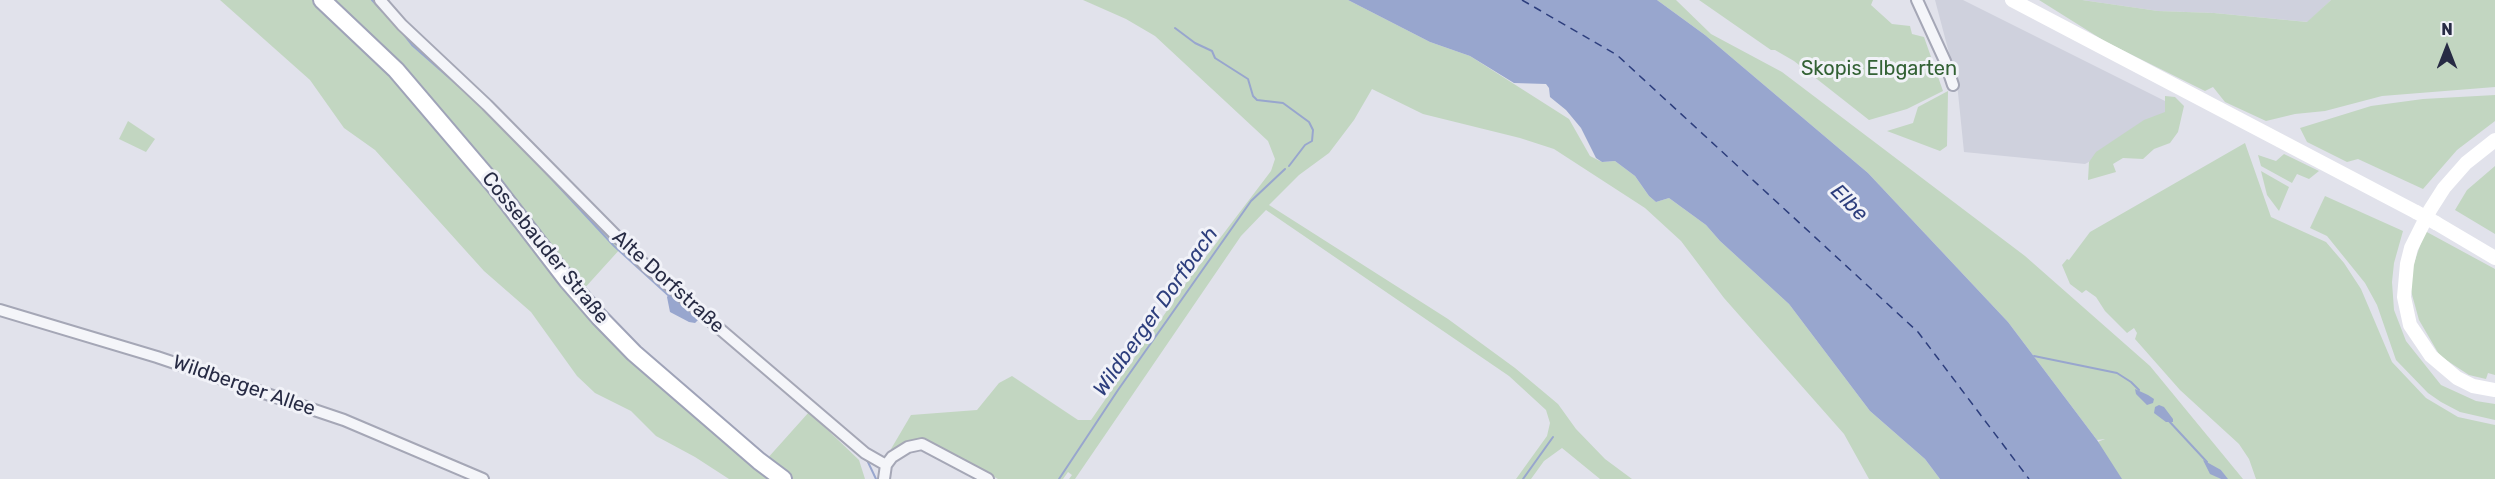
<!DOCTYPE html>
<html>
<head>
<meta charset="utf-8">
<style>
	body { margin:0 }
	#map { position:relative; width:2495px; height:479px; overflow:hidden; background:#e1e2eb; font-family:Rubik,sans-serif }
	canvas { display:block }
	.north { position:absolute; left:2417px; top:18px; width:60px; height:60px; -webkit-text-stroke:4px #f1f2f8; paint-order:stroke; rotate:0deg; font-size:16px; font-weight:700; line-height:24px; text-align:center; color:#272b44 }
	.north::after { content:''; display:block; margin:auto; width:21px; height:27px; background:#272b44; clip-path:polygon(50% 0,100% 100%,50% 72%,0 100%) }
</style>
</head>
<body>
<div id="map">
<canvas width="2495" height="479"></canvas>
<div class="north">N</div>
</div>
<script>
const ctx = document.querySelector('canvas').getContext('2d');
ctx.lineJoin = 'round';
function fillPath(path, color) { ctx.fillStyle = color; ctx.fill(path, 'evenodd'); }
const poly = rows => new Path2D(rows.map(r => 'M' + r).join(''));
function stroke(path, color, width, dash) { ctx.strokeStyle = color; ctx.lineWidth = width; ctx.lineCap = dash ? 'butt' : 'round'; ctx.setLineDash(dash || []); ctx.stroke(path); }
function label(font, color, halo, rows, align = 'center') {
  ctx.font = font + ' Rubik,sans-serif'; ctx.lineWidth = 6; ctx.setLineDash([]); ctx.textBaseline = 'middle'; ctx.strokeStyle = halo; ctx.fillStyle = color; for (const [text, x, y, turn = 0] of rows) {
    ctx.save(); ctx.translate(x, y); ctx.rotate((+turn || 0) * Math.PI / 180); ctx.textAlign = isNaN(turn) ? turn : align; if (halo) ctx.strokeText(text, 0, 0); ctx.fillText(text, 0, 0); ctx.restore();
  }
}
const built = poly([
	[1935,0,1963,0,2175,106,2179,113,2085,164,1964,152,1957,83],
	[2082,0,2331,0,2308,22,2214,13,2158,11]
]);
const green = poly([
	[220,0,314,0,393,75,488,185,564,285,775,479,729,479,695,457,656,436,631,411,595,393,577,376,531,312,484,271,375,150,344,128,310,80],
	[332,0,374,0,399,30,488,110,621,248,582,291],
	[1083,0,1348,0,1430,42,1470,56,1569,119,1590,156,1602,162,1615,161,1635,176,1649,196,1656,202,1669,198,1706,225,1720,241,1789,304,1870,411,1925,459,1940,479,1869,479,1844,434,1724,298,1681,241,1645,208,1554,149,1520,138,1423,114,1372,89,1354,120,1329,153,1299,175,1269,205,1448,319,1515,368,1558,404,1576,429,1605,459,1632,479,1600,479,1562,448,1544,461,1531,479,1516,479,1547,436,1550,423,1546,410,1509,376,1266,210,1241,236,1075,479,1069,479,1072,475,1068,472,1063,479,998,479,926,439,912,441,894,452,891,449,911,415,977,410,999,383,1012,376,1078,420,1091,420,1189,279,1271,171,1275,159,1268,141,1155,36,1126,19],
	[1657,0,1676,0,1711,34,1782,72,2025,256,2150,366,2243,479,2227,479,2221,470,2210,473,2221,479,2120,479,2095,443,2105,439,2097,440,2008,322,1868,173,1705,35],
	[1699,0,1873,0,1871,5,1892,24,1910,26,1912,34,1924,37,1943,91,1907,109,1869,120,1794,61,1775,50,1771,50],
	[2039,0,2082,0,2158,11,2214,13,2307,22,2331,0,2495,0,2495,87,2382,96,2325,111,2295,114,2266,121,2225,102,2213,87,2205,91,2106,42],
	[1948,91,1947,146,1940,151,1887,131,1913,123,1918,107],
	[2495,95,2495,121,2457,150,2423,189,2358,159,2347,162,2307,142,2300,128,2371,106,2423,99],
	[2165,96,2175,97,2184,106,2178,132,2170,143,2154,149,2143,159,2123,158,2113,164,2116,172,2088,180,2089,162,2096,152,2144,120,2165,112],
	[128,121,155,139,146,152,119,139],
	[2245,143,2271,217,2326,242,2344,263,2361,289,2392,362,2426,398,2458,417,2495,425,2495,479,2256,479,2249,459,2239,444,2180,390,2135,339,2137,333,2134,328,2127,333,2105,311,2096,297,2086,290,2082,293,2070,284,2062,265,2067,259,2069,260,2090,232],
	[2284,154,2319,171,2309,179,2297,174,2292,183,2261,166,2258,155,2276,161],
	[2495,166,2495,234,2455,210,2467,190],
	[2261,171,2289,187,2279,211,2267,195],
	[2325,196,2403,231,2394,263,2392,282,2394,310,2406,341,2441,385,2476,401,2495,404,2495,420,2460,412,2441,402,2428,393,2396,360,2377,305,2365,283,2327,236,2310,228],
	[2425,231,2495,269,2495,375,2488,373,2486,379,2469,375,2440,356,2419,320,2411,291,2413,266],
	[809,412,859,460,865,479,792,479,766,460]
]);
const water = poly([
	[1348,0,1657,0,1705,35,1868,173,2008,322,2097,440,2122,479,1940,479,1925,459,1870,411,1789,304,1720,241,1706,225,1669,198,1656,202,1649,196,1635,176,1615,161,1602,162,1596,158,1581,128,1566,110,1550,97,1549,88,1546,84,1514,83,1470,56,1430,42],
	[669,294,682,304,698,320,695,323,689,322,670,312,667,297],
	[2135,389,2148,395,2154,399,2153,403,2147,405,2136,394],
	[2159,405,2164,407,2173,419,2173,422,2166,422,2154,413,2155,407],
	[2203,460,2221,470,2228,479,2221,479,2210,474]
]);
const stream = poly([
	[372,0,383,12],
	[1175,28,1195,43,1212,51,1215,58,1248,79,1253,96,1257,100,1283,103,1309,122,1313,130,1312,141,1305,145,1289,166],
	[401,31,412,45,478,103],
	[535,161,614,246,668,295],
	[2034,356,2117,373,2131,382,2139,390],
	[2168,420,2207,462],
	[867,460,876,479],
	[1059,479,1118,390,1251,201,1285,169],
	[1523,479,1553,437]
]);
const ferry = poly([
	[1522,0,1617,55,1918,332,2029,479]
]);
const minor = poly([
	[380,0,402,25,487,105,645,265,865,453,886,465],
	[1917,0,1945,61,1953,85],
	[0,310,157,357,344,420,483,479],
	[886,465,892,457,908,447,922,444,988,479],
	[884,479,886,465]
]);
const secondary = poly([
	[2012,0,2416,212],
	[2495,140,2466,163,2444,188,2430,210,2411,248,2407,264,2404,297,2410,325,2431,356,2457,378,2473,386,2495,390],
	[2436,223,2495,258]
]);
const primary = poly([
	[322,0,396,70,494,185,567,280,599,317,634,353,759,461,783,479]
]);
const secondaryBridge = poly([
	[2416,212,2436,223]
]);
const parkNames = [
	["Skopis Elbgarten",1879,69]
];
const streetNames = [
	["Cossebauder Straße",545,248,51],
	["Alte Dorfstraße",668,282,42],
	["Wildberger Allee",244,386,19]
];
const waterNames = [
	["Elbe",1849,203,45],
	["Wildberger Dorfbach",1156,312,-55]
];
fillPath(built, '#cfd1dd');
fillPath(green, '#c2d6c1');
fillPath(water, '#98a6ce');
stroke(stream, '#98a6ce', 2);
stroke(ferry, '#2d3e7d', 1.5, [8, 6]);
stroke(minor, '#a5a7b6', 14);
stroke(primary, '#9fa3b8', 20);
stroke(minor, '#f4f5f9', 10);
stroke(secondary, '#fff', 14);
stroke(primary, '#fff', 16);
stroke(secondaryBridge, '#fff', 14);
label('20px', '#336235', '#f1f2f8', parkNames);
label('20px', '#272b44', '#f1f2f8', streetNames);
label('italic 21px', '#2d3e7d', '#f1f2f8', waterNames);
</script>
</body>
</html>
